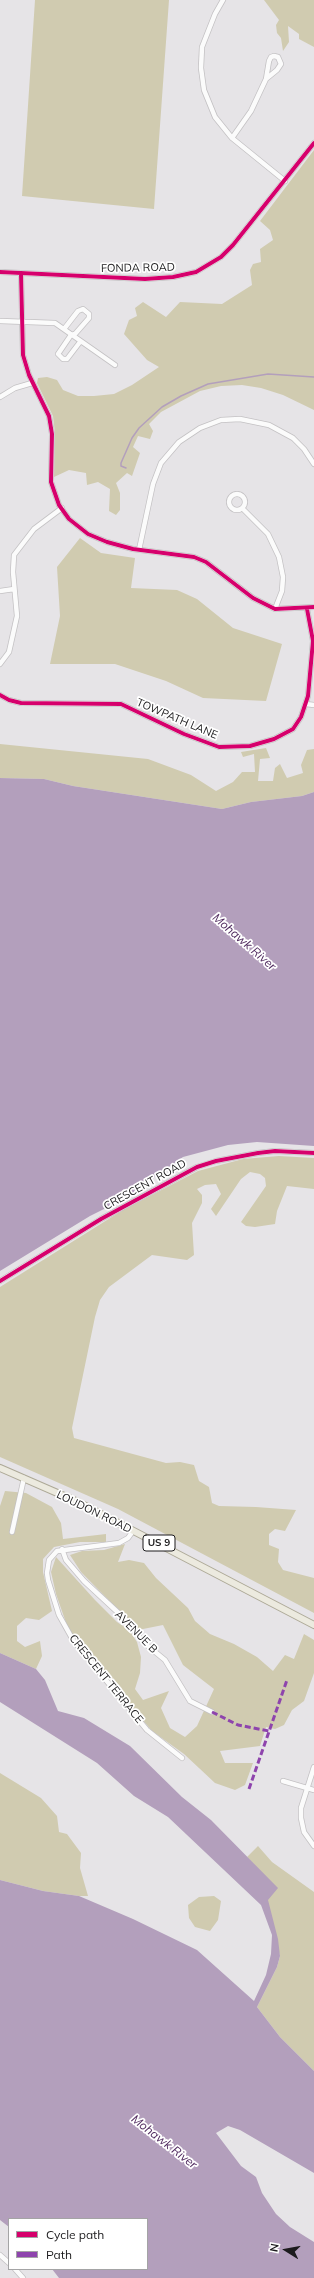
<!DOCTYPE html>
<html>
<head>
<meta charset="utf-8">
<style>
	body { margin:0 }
	#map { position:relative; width:314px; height:2278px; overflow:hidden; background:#e6e4e7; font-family:Mulish,sans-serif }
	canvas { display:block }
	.legend { position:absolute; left:8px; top:2218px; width:140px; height:52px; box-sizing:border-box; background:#fff; border:1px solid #a4a4a5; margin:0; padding:5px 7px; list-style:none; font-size:12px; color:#1c1b1d }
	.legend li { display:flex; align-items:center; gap:8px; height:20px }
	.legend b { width:20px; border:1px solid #a4a4a5 }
	.north { position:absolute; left:266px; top:2230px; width:40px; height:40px; -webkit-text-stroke:3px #fff; paint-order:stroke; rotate:281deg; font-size:11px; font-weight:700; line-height:16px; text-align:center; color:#1c1b1d }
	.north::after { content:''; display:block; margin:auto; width:14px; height:18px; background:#1c1b1d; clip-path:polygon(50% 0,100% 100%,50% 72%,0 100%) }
</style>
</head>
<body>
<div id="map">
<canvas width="314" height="2278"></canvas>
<ul class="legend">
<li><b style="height:5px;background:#d6006c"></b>Cycle path</li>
<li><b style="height:5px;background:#8e44ad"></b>Path</li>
</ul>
<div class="north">N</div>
</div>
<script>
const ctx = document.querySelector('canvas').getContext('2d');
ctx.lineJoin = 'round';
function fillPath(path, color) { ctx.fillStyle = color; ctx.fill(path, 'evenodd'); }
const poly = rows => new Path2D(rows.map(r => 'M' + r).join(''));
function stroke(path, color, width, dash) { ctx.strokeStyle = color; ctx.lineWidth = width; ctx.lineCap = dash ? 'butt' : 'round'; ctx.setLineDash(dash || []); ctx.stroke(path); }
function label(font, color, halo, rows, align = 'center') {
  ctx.font = font + ' Mulish,sans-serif'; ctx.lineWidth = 3.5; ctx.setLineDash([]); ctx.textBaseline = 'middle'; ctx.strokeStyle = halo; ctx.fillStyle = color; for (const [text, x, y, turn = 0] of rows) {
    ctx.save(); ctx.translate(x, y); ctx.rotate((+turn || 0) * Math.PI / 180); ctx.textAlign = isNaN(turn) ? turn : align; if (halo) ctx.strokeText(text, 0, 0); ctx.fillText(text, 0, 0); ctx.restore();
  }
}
const forest = poly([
	[35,0,169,0,154,209,22,196],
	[264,0,314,0,314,47,299,39,299,34,288,26,289,42,283,51,281,38,277,33,276,25,279,20],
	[314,150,314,410,283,395,261,388,242,385,221,386,200,391,161,412,149,424,153,431,150,439,138,436,133,447,140,453,132,476,127,473,116,483,120,493,120,510,116,515,109,511,110,489,98,482,87,485,86,473,69,470,54,477,55,433,53,416,37,383,38,378,47,377,57,380,63,390,78,396,94,396,114,394,132,385,159,367,147,360,124,334,129,320,137,316,135,308,143,302,166,317,180,302,222,304,252,285,250,270,253,264,261,262,260,249,273,240,270,230,260,221],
	[80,538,101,553,135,558,131,588,177,590,197,599,233,628,282,644,266,701,203,698,166,681,115,664,50,664,60,616,57,567],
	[0,744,148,759,191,775,216,791,233,782,242,772,255,772,254,754,243,757,241,752,266,748,270,758,260,759,258,781,273,781,275,768,280,764,287,778,303,773,301,765,307,750,314,749,314,792,302,796,251,802,222,809,73,786,44,779,0,778],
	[279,1156,314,1158,314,1189,287,1186,277,1211,275,1224,255,1227,246,1226,241,1222,266,1186,265,1178,260,1174,250,1172,241,1179,216,1216,211,1209,221,1194,216,1184,205,1185,197,1189,202,1195,202,1203,192,1223,194,1255,187,1260,152,1255,109,1287,100,1300,95,1317,72,1428,74,1438,166,1463,180,1462,194,1465,199,1481,209,1487,212,1503,219,1506,256,1507,296,1510,285,1531,275,1529,269,1534,269,1545,279,1549,278,1562,283,1570,314,1578,314,1613,118,1509,0,1457,0,1287,123,1210,198,1171,243,1159],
	[5,1491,26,1493,52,1507,61,1523,63,1539,106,1534,106,1542,80,1542,54,1547,43,1559,43,1572,52,1611,39,1620,26,1618,17,1626,17,1641,25,1647,40,1641,42,1656,36,1669,0,1653,0,1506],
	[125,1544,118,1562,129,1560,144,1563,156,1578,188,1608,195,1621,210,1634,234,1644,257,1657,273,1671,285,1655,294,1659,304,1634,314,1640,314,1673,304,1701,292,1710,284,1725,275,1729,266,1727,260,1746,220,1751,225,1763,253,1763,245,1785,235,1790,215,1783,184,1754,152,1731,89,1656,82,1643,70,1634,56,1594,51,1572,56,1557,95,1600,117,1622,129,1630,137,1642,141,1657,140,1673,135,1689,143,1700,169,1691,161,1708,170,1728,185,1737,197,1726,214,1689,183,1665,163,1625,138,1630,81,1572,70,1555,82,1551,104,1550],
	[0,1773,41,1798,57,1816,59,1832,67,1834,81,1853,80,1868,88,1896,79,1896,43,1891,0,1880],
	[258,1846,272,1862,314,1892,314,2071,280,2037,257,2007,277,1967,280,1956,257,1868,247,1857],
	[214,1896,221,1901,218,1920,210,1931,195,1927,189,1918,188,1905,199,1897]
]);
const water = poly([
	[0,778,44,779,73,786,222,809,251,802,302,796,314,792,314,1146,257,1142,228,1145,183,1157,124,1199,90,1216,0,1271],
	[0,1653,36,1669,45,1680,58,1711,84,1718,130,1746,182,1797,211,1820,278,1888,268,1900,278,1939,280,1956,277,1967,257,2007,280,2037,314,2071,314,2173,240,2130,228,2126,216,2133,241,2166,256,2177,262,2193,276,2214,290,2227,314,2242,314,2278,59,2278,52,2269,147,2269,147,2219,9,2219,9,2227,0,2220,0,1880,43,1891,79,1896,133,1919,197,1950,254,2001,266,1975,271,1954,272,1935,261,1905,168,1817,134,1796,97,1763,0,1702]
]);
const stream = poly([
	[126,468,121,466,121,463,132,438,139,428,162,407,181,396,208,384,268,374,314,377]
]);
const minor = poly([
	[223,0,215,14,202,47,201,68,204,90,215,117,232,138,285,181],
	[274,56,278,57,281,64,277,70,266,79,269,61,271,57,274,56],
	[232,138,251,111,266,79],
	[0,272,145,279,173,277,196,272,221,257,233,245,314,143],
	[21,274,23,355,29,375,49,416,52,434,51,482,59,505,69,519,88,534,107,542,133,549,194,557,206,562,253,598,275,609,314,607],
	[0,321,55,323,115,365],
	[64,329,78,311,83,309,89,314,89,318,75,334,71,335,58,354,63,359,67,359,80,342],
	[0,397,15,388,32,383],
	'229 502a8 8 0 1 1 16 0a8 8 0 1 1-16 0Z',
	[243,509,268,534,279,557,283,577,282,591,275,609],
	[139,550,153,484,161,463,179,442,200,428,221,420,240,419,269,425,293,438,304,449,314,464],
	[0,591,14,589],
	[0,664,9,652,17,616,13,572,14,555,34,529,62,508],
	[0,695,9,700,21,703,121,704,184,734,219,747,250,746,274,739,293,729,301,717,308,696,313,641,307,609],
	[306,704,314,705],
	[0,1281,101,1219,197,1167,216,1161,258,1153,275,1151,314,1153],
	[133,1531,128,1538,119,1543,57,1551,49,1560,47,1573,48,1580,59,1615,73,1640,147,1730,182,1758],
	[12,1532,24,1478],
	[62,1549,66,1560,84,1581,125,1619,143,1642,165,1660,190,1701,212,1712],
	[314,1767,301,1808,301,1818,304,1832,314,1846],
	[283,1781,314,1790],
	[0,2255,9,2263],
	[15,2269,23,2278]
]);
const major = poly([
	[0,1468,78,1502,314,1625]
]);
const quiet = poly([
	[212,1712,238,1725,269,1731],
	[249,1789,287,1680]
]);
const cycleway = poly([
	[0,272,145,279,173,277,196,272,221,257,233,245,314,143],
	[21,274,23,355,29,375,49,416,52,434,51,482,59,505,69,519,88,534,107,542,133,549,194,557,206,562,253,598,275,609,314,607],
	[0,695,9,700,21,703,121,704,184,734,219,747,250,746,274,739,293,729,301,717,308,696,313,641,307,609],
	[0,1281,101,1219,197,1167,216,1161,258,1153,275,1151,314,1153]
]);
const shields = [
	[159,1543,32]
];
const shieldNames = [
	["US 9",159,1543]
];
const streetNames = [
	["FONDA ROAD",138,268,-1],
	["TOWPATH LANE",177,719,23],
	["CRESCENT ROAD",145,1185,-29],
	["LOUDON ROAD",94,1512,26],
	["AVENUE B",136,1632,45],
	["CRESCENT TERRACE",106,1679,51]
];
const waterNames = [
	["Mohawk River",244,942,41],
	["Mohawk River",164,2142,38]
];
fillPath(forest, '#d0cbb0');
fillPath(water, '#b39fbc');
stroke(stream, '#b39fbc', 1.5);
stroke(minor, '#c3c1c3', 6);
stroke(major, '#ada997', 8);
stroke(minor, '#fbfbfb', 4.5);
stroke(major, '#eceadf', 6);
stroke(quiet, '#8e44ad', 3, [6, 3]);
stroke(cycleway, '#d6006c', 4);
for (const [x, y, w] of shields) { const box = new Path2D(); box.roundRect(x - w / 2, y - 8, w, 16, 3); ctx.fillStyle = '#fff'; ctx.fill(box); stroke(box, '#1c1b1d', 1); }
label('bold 10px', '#1c1b1d', null, shieldNames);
label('11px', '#1c1b1d', '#fff', streetNames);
label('italic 12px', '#4f295e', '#fff', waterNames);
</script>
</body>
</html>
